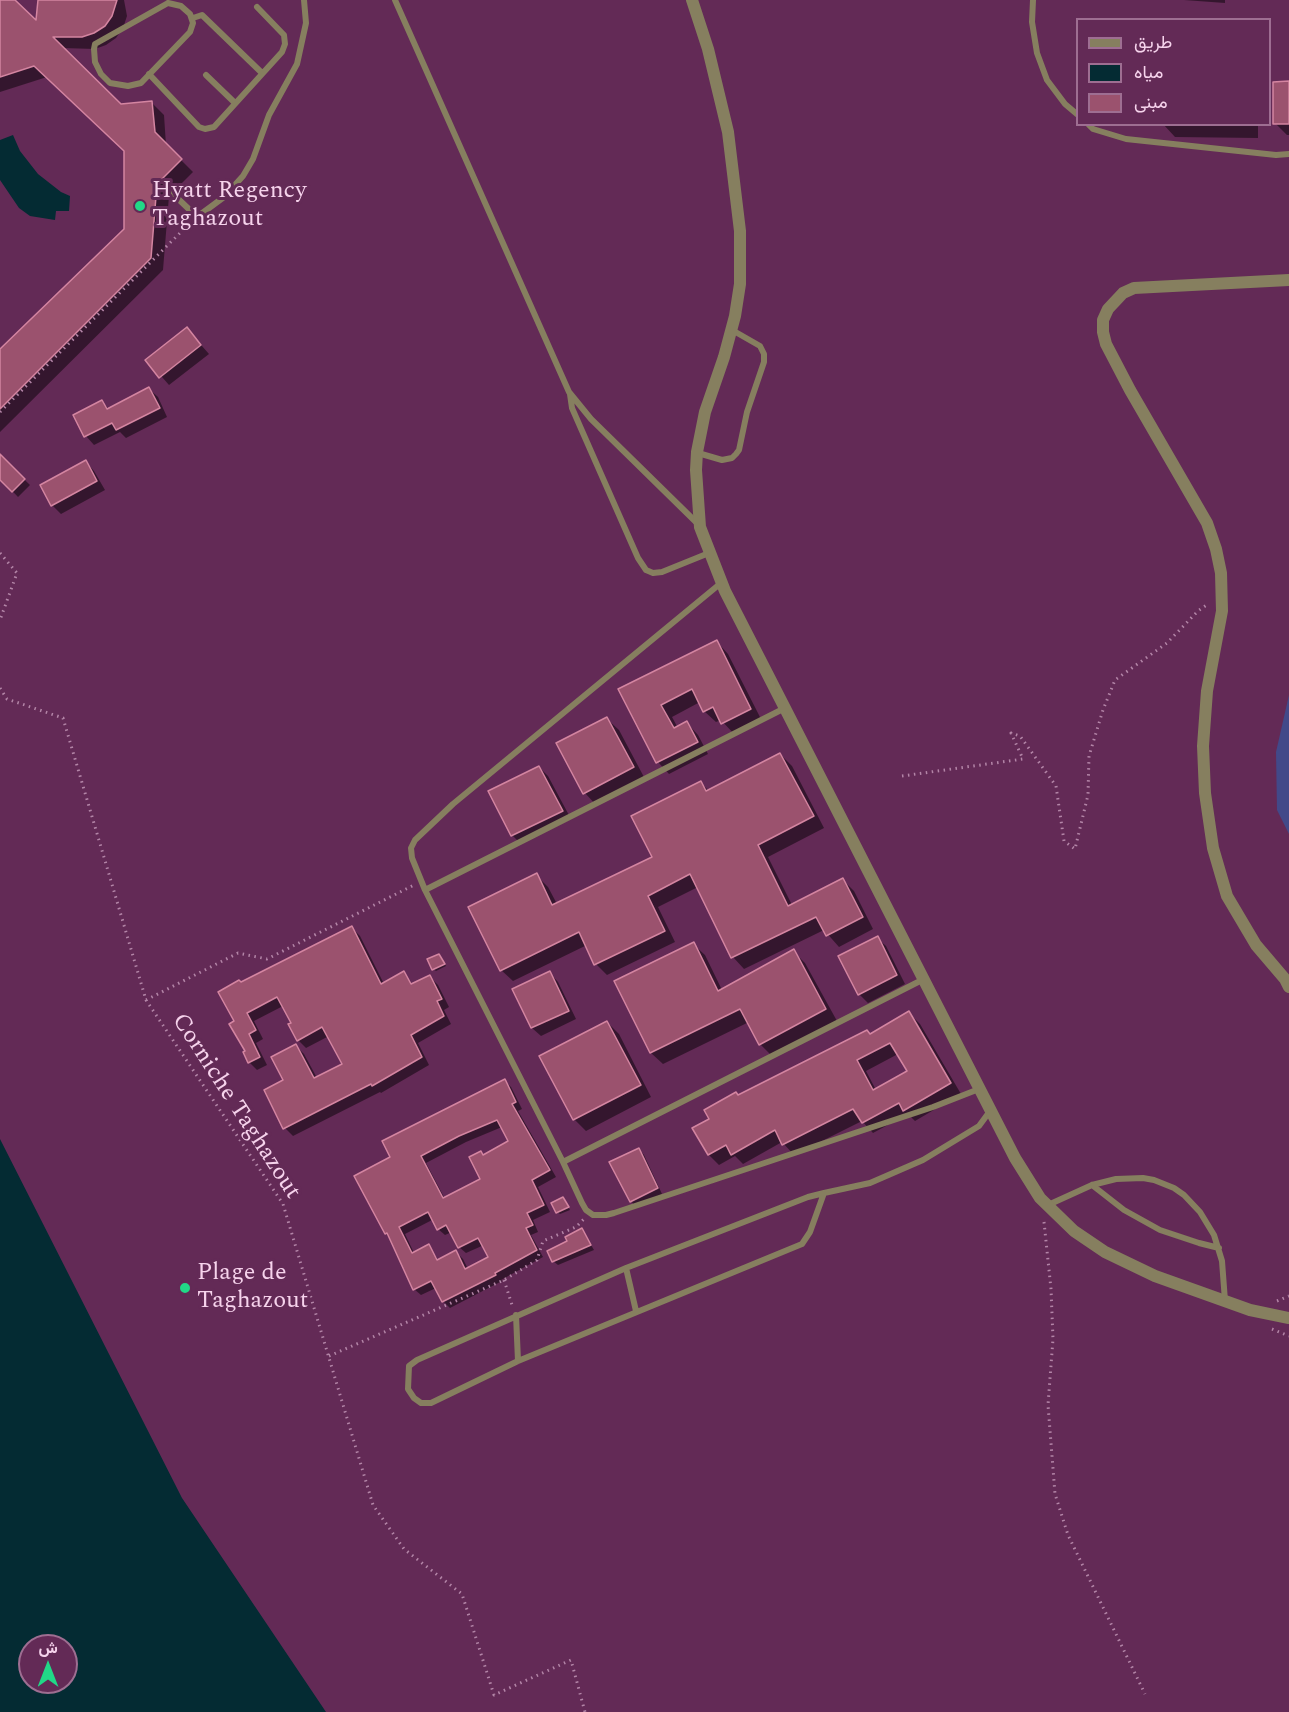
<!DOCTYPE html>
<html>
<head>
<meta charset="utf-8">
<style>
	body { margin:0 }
	#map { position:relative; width:1289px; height:1712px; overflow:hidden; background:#632a56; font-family:Spectral,Vazirmatn,serif }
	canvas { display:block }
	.legend { position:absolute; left:1076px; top:18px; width:195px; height:108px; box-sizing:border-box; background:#632a56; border:2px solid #9e6e92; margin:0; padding:8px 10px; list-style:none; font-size:18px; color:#f6d3ec }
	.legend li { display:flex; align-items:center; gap:12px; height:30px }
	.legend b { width:30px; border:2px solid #9e6e92 }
	.north { position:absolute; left:18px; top:1634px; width:60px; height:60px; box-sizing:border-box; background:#632a56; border:2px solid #9e6e92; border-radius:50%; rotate:0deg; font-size:16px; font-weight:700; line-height:24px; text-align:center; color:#f6d3ec }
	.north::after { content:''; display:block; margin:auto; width:21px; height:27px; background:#21d887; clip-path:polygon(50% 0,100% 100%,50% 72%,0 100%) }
</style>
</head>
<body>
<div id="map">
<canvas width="1289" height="1712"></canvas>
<ul class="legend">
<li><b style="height:8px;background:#867f5f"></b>طريق</li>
<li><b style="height:16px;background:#042b33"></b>مياه</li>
<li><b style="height:16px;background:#9b526e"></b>مبنى</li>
</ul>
<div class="north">ش</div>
</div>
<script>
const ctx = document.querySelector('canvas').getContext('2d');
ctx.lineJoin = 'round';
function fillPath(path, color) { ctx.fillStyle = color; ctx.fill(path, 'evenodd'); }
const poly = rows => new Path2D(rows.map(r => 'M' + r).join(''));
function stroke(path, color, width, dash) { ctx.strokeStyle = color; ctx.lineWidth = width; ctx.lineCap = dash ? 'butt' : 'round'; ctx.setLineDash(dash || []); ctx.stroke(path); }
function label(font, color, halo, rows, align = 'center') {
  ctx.font = font + ' Spectral,serif'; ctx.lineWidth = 6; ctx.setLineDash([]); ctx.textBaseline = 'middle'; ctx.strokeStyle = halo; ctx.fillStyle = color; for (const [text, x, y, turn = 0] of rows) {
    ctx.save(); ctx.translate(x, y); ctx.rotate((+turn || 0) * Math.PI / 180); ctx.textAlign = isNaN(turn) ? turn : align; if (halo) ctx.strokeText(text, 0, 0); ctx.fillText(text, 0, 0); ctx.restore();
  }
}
const green = poly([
	[1289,695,1289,834,1277,810,1276,752]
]);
const water = poly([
	[13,135,20,151,38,174,61,192,70,196,69,211,56,211,55,220,30,216,19,208,0,180,0,140],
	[0,1139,182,1498,326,1712,0,1712],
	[30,1646,66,1646,66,1682,30,1682]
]);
const shadow = poly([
	[0,0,13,0,37,24,39,0,124,0,127,16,123,28,116,38,106,45,95,49,62,48,120,105,152,103,164,115,166,145,193,172,169,196,163,270,0,432,0,351,126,229,126,151,47,77,0,92],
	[1184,0,1225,0,1225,3],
	[1289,83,1289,135,1287,135,1275,123],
	[1163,124,1258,124,1258,138,1175,137],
	[187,329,209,354,169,385,148,361],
	[149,389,158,397,167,417,126,438,120,432,94,445,86,436,102,402,109,409],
	[0,456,30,485,18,497,0,478],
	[86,462,94,471,105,490,61,514,52,505],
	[717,642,728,654,762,721,734,734,721,720,716,722,704,711,700,702,672,717,678,728,687,723,698,735,708,754,669,774,658,762,620,689],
	[607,719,619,730,645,779,596,805,585,793,558,744],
	[780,754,792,766,824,828,768,857,792,905,842,879,854,891,873,929,839,947,824,930,744,969,733,957,698,887,658,907,675,942,607,975,596,964,587,945,513,981,501,970,536,875,548,887,557,904,654,857,700,782,709,791],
	[539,767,548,776,571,819,521,844,512,835],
	[352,928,360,936,384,984,403,973,413,985,430,977,438,985,449,1007,444,1010,451,1024,418,1043,429,1065,381,1093,380,1092,293,1136,285,1128,285,1081,296,1046,304,1054,317,1078,344,1065,329,1036,306,1048,298,1040,293,1023,283,1006,254,1021,263,1039,256,1043,267,1065,257,1070,249,1062,236,1022,241,984],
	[877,938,886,946,905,984,868,1003,859,994],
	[693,944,705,955,722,990,793,951,805,963,837,1021,772,1056,760,1044,749,1022,663,1064,651,1053,616,981],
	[439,955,446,966,436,971,433,969],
	[550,973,558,982,576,1019,541,1036,532,1028,514,990],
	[909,1013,920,1024,961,1094,915,1121,908,1114,873,1133,862,1121,794,1155,782,1142,743,1164,735,1156,719,1165,709,1155,711,1119,738,1097,871,1035],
	[898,1054,909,1071,876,1090,866,1071],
	[607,1022,619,1034,651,1097,586,1131,574,1119],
	[505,1081,511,1087,522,1109,518,1111,556,1177,538,1187,550,1212,533,1220,538,1232,531,1235,543,1257,501,1280,502,1281,450,1308,443,1301,436,1288,421,1295,414,1289,391,1238,386,1234,356,1176,392,1158],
	[502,1127,510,1142,484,1156,482,1180,445,1199,426,1163,466,1142],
	[434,1219,438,1229,445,1235,452,1232,459,1247,466,1253,484,1245,490,1258,468,1269,463,1259,456,1252,439,1261,429,1246,414,1253,405,1234],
	[639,1149,644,1155,662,1194,636,1207,631,1201],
	[563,1198,570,1210,560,1214,557,1212],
	[582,1230,594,1250,558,1265,553,1261]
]);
const building = poly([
	[0,0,15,0,36,20,38,0,117,0,112,16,105,26,94,33,82,37,53,37,121,104,152,101,155,132,182,159,157,184,151,258,0,409,0,349,124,229,124,151,34,66,0,77,0,0],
	[1289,81,1289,124,1273,124,1273,82,1289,81],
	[187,327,201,345,159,378,145,360,187,327],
	[149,387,160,408,116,430,112,423,84,437,73,415,102,400,107,409,149,387],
	[0,454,25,479,12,492,0,480,0,454],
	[86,460,97,481,51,506,40,485,86,460],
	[717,640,751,709,721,724,713,707,703,712,692,689,661,705,674,728,687,721,698,742,656,763,618,689,717,640],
	[607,717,634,767,583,794,556,743,607,717],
	[780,753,814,816,758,845,788,906,843,878,863,917,826,936,816,917,731,958,690,874,648,896,665,931,594,965,579,932,500,971,468,907,537,873,552,905,652,857,631,816,701,781,706,791,780,753],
	[539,766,563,811,511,836,488,791,539,766],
	[352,926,381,984,404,971,411,984,430,975,442,999,437,1001,444,1016,411,1035,422,1057,372,1086,371,1084,283,1129,264,1090,283,1080,271,1057,296,1044,314,1078,342,1064,322,1027,297,1041,288,1024,291,1023,277,997,247,1013,256,1030,249,1034,260,1057,248,1063,243,1052,245,1051,229,1024,234,1021,218,992,239,980,241,982,352,926],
	[878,936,897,975,858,995,838,956,878,936],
	[694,942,718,991,794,949,826,1009,759,1045,740,1009,650,1053,614,981,694,942],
	[439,954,445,964,432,970,427,959,439,954],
	[550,971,569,1011,531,1028,512,989,550,971],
	[909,1011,951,1083,903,1111,899,1103,862,1123,853,1109,782,1145,775,1130,731,1155,726,1145,708,1155,692,1128,709,1119,704,1110,736,1092,738,1095,867,1030,870,1034,909,1011],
	[890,1043,907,1071,873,1090,857,1060,890,1043],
	[607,1021,641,1085,573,1120,539,1056,607,1021],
	[505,1079,516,1102,512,1104,550,1170,532,1180,544,1205,527,1213,533,1225,526,1228,537,1250,495,1273,496,1275,442,1302,431,1281,413,1290,387,1233,385,1234,354,1176,390,1157,382,1141,505,1079],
	[497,1120,508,1141,483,1155,481,1151,469,1157,480,1179,443,1198,421,1156,459,1136,497,1120],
	[428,1212,437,1230,446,1225,458,1248,478,1238,488,1257,465,1269,456,1250,437,1260,429,1244,412,1253,399,1227,428,1212],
	[639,1148,658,1188,630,1202,609,1162,639,1148],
	[563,1197,569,1207,556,1213,551,1203,563,1197],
	[582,1228,591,1245,552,1262,547,1251,567,1241,565,1237,582,1228]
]);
const path = poly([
	[0,412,190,223],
	[0,553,17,573,0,620],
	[0,688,7,699,63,718,146,1000,283,1204,373,1505,404,1549,462,1594,494,1695,571,1660,585,1712],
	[902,776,1023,759,1011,733,1020,736,1056,786,1064,841,1075,849,1088,795,1089,756,1103,710,1115,680,1167,643,1198,611,1208,604],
	[146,1000,238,953,267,959,414,885],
	[1044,1222,1051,1289,1053,1339,1048,1405,1055,1494,1068,1535,1145,1694],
	[504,1280,513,1308],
	[1277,1301,1289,1296],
	[1272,1329,1289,1336],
	[329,1356,504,1280,537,1260,543,1241,576,1227,584,1219]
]);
const service = poly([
	[395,0,569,392,591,419,698,524],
	[1033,0,1032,22,1037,53,1047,80,1065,104,1078,115],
	[168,3,181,6,190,14,193,23,190,32,141,83,128,86,110,83,101,74,95,62,94,49,95,44,168,3],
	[193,18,202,15,262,73],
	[149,74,199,127,205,129,214,127,282,52,285,44,284,35,257,7],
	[206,75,235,103],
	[1088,124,1093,129,1126,139,1276,155,1289,154],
	[171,192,194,214,201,214,224,197,243,176,253,159,269,115,297,64,306,23,304,0],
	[570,394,572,408,579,424,638,558,646,570,653,573,662,572,709,553],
	[698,453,722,460,732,458,736,454,739,450,747,412,764,362,764,354,760,346,732,330],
	[721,583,453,804,415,840,411,848,412,858,425,890,563,1162,582,1203,586,1210,593,1215,606,1215,614,1213,933,1107,979,1089],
	[425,890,785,708],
	[563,1162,924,979],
	[1092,1185,1124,1210,1160,1230,1199,1243,1219,1248],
	[824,1193,810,1232,802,1244,518,1361,431,1403,421,1403,414,1398,408,1389,409,1366,417,1360,626,1268,808,1197,824,1193,870,1183,923,1160,979,1126,990,1111],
	[1048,1205,1092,1185,1116,1179,1143,1178,1154,1180,1174,1188,1184,1195,1200,1212,1214,1235,1222,1261,1225,1301],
	[626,1268,636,1311],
	[516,1315,518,1361]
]);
const minor = poly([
	[1289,280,1134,288,1123,293,1108,309,1103,320,1103,332,1106,344,1130,390,1207,523,1216,549,1221,573,1222,611,1207,691,1203,746,1205,793,1213,848,1227,896,1256,945,1285,979,1289,987]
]);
const tertiary = poly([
	[692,0,708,49,728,132,740,231,740,284,735,316,724,357,705,412,697,452,696,470,700,527,725,591,1015,1158,1040,1198,1074,1231,1105,1252,1155,1276,1250,1310,1289,1318]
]);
const markers = [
	[140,206,6,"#21d887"],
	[185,1288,6,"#21d887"]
];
const poiNames = [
	["Hyatt Regency",152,192],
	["Taghazout",152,220],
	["Plage de",197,1274],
	["Taghazout",197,1302]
];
const streetNames = [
	["Corniche Taghazout",235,1107,57]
];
fillPath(green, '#424989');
fillPath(water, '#042b33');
fillPath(shadow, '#0007');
fillPath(building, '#9b526e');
stroke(building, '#d485a1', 1.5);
stroke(path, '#b385a7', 3, [1.5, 4.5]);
stroke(service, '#867f5f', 6);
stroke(minor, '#867f5f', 12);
stroke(tertiary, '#867f5f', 12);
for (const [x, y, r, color] of markers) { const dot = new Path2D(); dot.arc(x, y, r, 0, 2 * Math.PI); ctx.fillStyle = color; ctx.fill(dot); stroke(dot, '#632a56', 2); }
label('24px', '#f6d3ec', '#632a56', poiNames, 'left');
label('24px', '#f6d3ec', '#632a56', streetNames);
</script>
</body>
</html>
